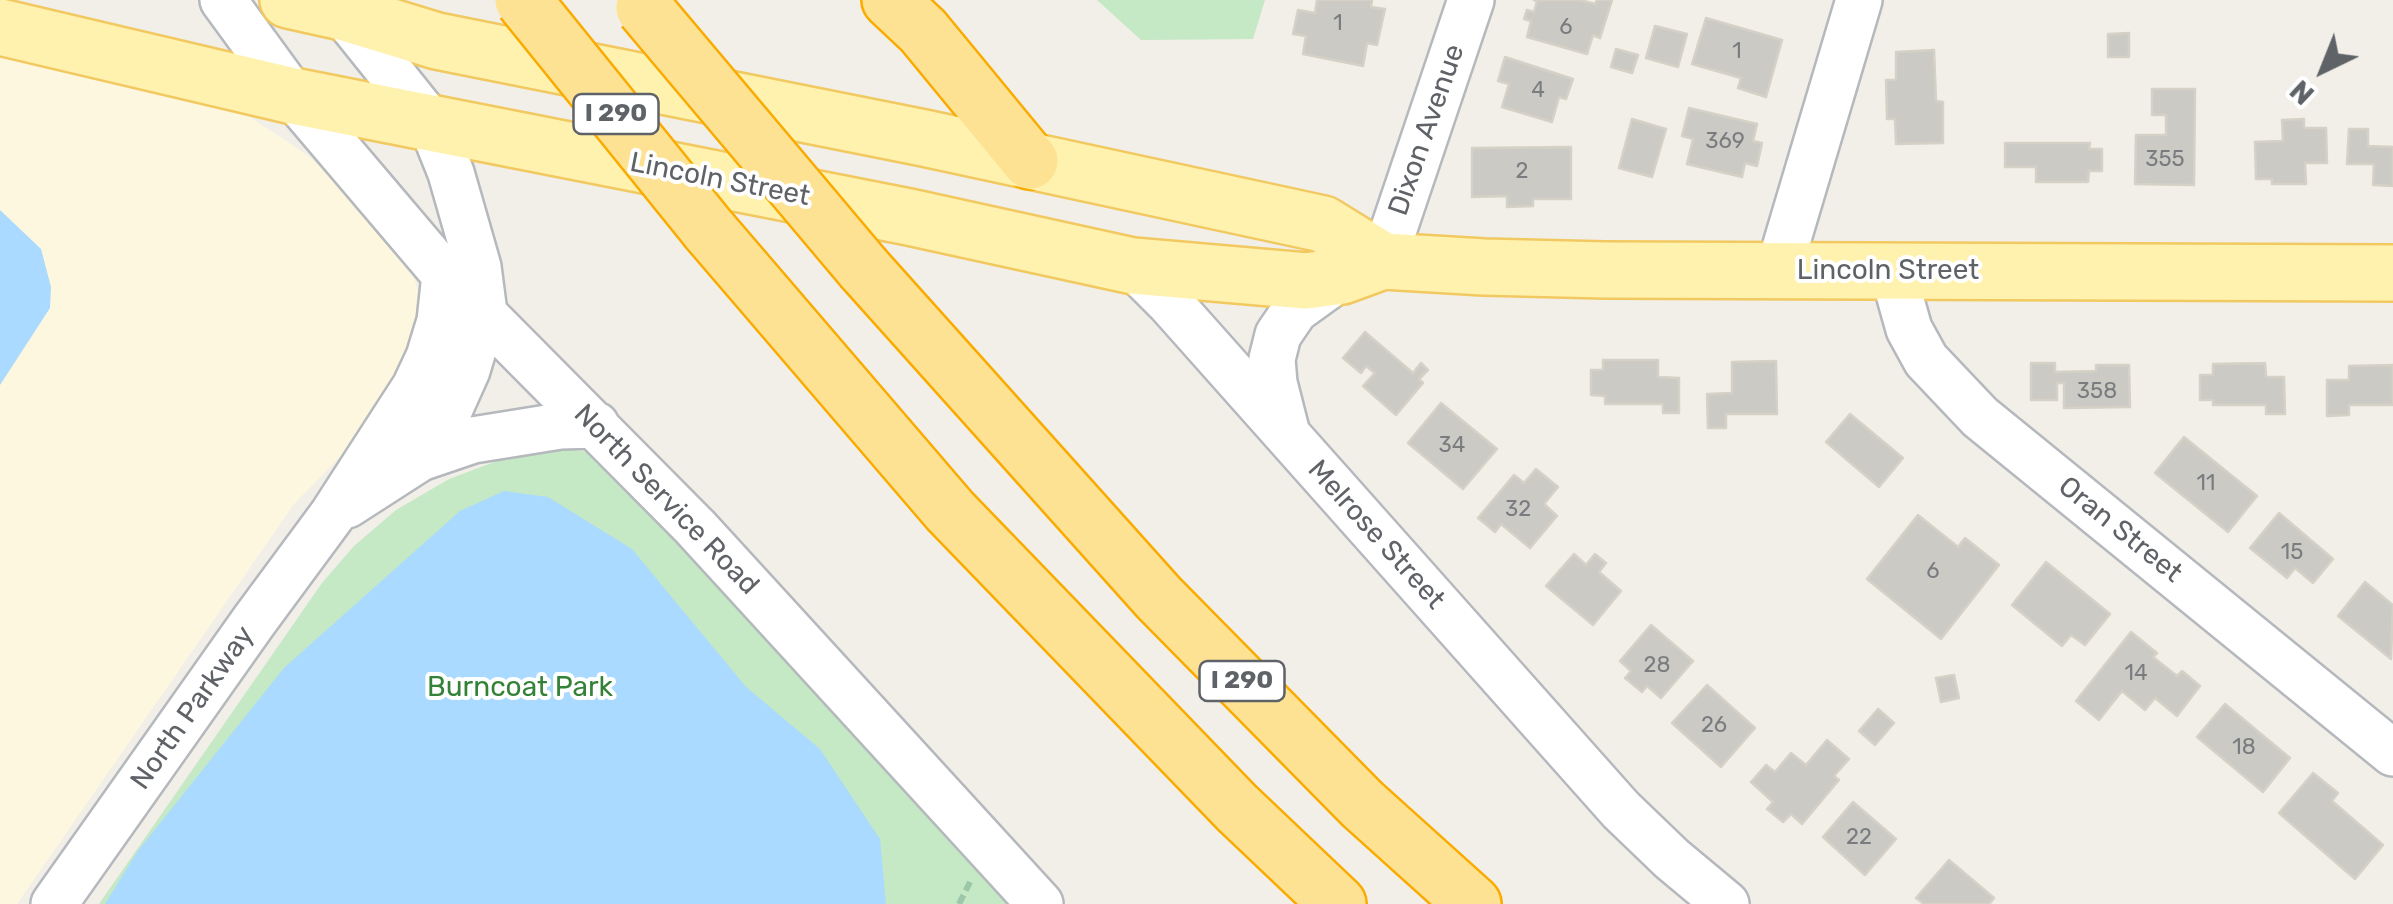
<!DOCTYPE html>
<html>
<head>
<meta charset="utf-8">
<style>
	body { margin:0 }
	#map { position:relative; width:2393px; height:904px; overflow:hidden; background:#f1efe8; font-family:Rubik,sans-serif }
	canvas { display:block }
	.north { position:absolute; left:2273px; top:20px; width:100px; height:100px; -webkit-text-stroke:8px #fff; paint-order:stroke; rotate:223deg; font-size:28px; font-weight:700; line-height:40px; text-align:center; color:#5f6368 }
	.north::after { content:''; display:block; margin:auto; width:35px; height:45px; background:#5f6368; clip-path:polygon(50% 0,100% 100%,50% 72%,0 100%) }
</style>
</head>
<body>
<div id="map">
<canvas width="2393" height="904"></canvas>
<div class="north">N</div>
</div>
<script>
const ctx = document.querySelector('canvas').getContext('2d');
ctx.lineJoin = 'round';
function fillPath(path, color) { ctx.fillStyle = color; ctx.fill(path, 'evenodd'); }
const poly = rows => new Path2D(rows.map(r => 'M' + r).join(''));
function stroke(path, color, width, dash) { ctx.strokeStyle = color; ctx.lineWidth = width; ctx.lineCap = dash ? 'butt' : 'round'; ctx.setLineDash(dash || []); ctx.stroke(path); }
function label(font, color, halo, rows, align = 'center') {
  ctx.font = font + ' Rubik,sans-serif'; ctx.lineWidth = 8; ctx.setLineDash([]); ctx.textBaseline = 'middle'; ctx.strokeStyle = halo; ctx.fillStyle = color; for (const [text, x, y, turn = 0] of rows) {
    ctx.save(); ctx.translate(x, y); ctx.rotate((+turn || 0) * Math.PI / 180); ctx.textAlign = isNaN(turn) ? turn : align; if (halo) ctx.strokeText(text, 0, 0); ctx.fillText(text, 0, 0); ctx.restore();
  }
}
const commercial = poly([
	[0,50,195,97,248,116,285,140,311,158,342,189,413,273,419,295,421,324,382,414,294,504,17,904,0,904]
]);
const green = poly([
	[1097,0,1265,0,1253,39,1141,40],
	[559,447,592,453,615,472,1009,904,99,904,322,583,354,546,396,510,449,479,497,461,553,452]
]);
const water = poly([
	[0,210,41,249,51,287,50,308,0,385],
	[504,491,548,497,632,549,746,687,820,749,880,839,886,904,105,904,137,852,284,668,460,511]
]);
const building = poly([
	[1317,0,1372,0,1371,7,1385,9,1377,45,1367,43,1363,66,1303,54,1306,36,1293,34,1298,10,1315,13,1317,0],
	[1534,0,1580,0,1595,4,1597,0,1612,0,1600,38,1593,35,1587,54,1527,37,1531,21,1524,19,1527,10,1534,12,1537,1,1534,0],
	[1706,18,1782,40,1766,97,1738,88,1741,78,1692,64,1706,18],
	[1655,26,1687,34,1678,67,1646,58,1655,26],
	[2129,33,2129,57,2108,57,2108,34,2129,33],
	[1616,49,1638,55,1632,73,1611,67,1616,49],
	[1934,50,1936,101,1943,102,1943,143,1896,144,1895,119,1887,119,1886,80,1896,80,1896,52,1934,50],
	[1505,57,1573,79,1566,99,1559,97,1552,122,1502,107,1509,84,1498,81,1505,57],
	[2152,89,2195,89,2194,185,2135,184,2136,135,2166,135,2166,115,2152,115,2152,89],
	[1689,108,1757,124,1753,141,1762,143,1757,166,1745,163,1742,177,1687,164,1693,139,1682,136,1689,108],
	[1632,119,1666,129,1652,177,1619,168,1632,119],
	[2304,119,2304,128,2326,128,2327,163,2305,163,2306,184,2272,184,2272,179,2256,179,2255,142,2283,141,2282,120,2304,119],
	[2349,129,2368,129,2368,146,2393,147,2393,186,2373,185,2374,164,2347,164,2349,129],
	[2005,143,2090,143,2089,149,2102,149,2102,171,2089,171,2088,182,2036,182,2036,167,2005,167,2005,143],
	[1571,147,1571,199,1533,199,1533,206,1507,207,1507,196,1472,197,1472,148,1571,147],
	[1365,332,1413,373,1421,363,1428,370,1419,379,1423,383,1396,415,1363,386,1375,373,1366,366,1361,373,1343,358,1365,332],
	[1603,360,1658,360,1658,377,1679,378,1679,413,1663,413,1663,404,1605,404,1605,396,1591,395,1591,370,1603,370,1603,360],
	[1776,361,1777,414,1726,414,1726,428,1708,428,1707,394,1732,393,1732,362,1776,361],
	[2031,363,2055,363,2055,372,2096,371,2096,365,2129,365,2130,407,2064,408,2064,383,2057,383,2057,400,2031,400,2031,363],
	[2265,363,2266,377,2284,377,2285,414,2266,414,2266,405,2213,405,2213,400,2200,400,2200,375,2213,375,2213,364,2265,363],
	[2393,365,2393,405,2349,405,2349,415,2327,416,2327,380,2349,380,2349,366,2393,365],
	[1441,403,1497,449,1463,489,1408,443,1441,403],
	[1850,414,1903,458,1879,487,1826,442,1850,414],
	[2184,437,2257,496,2228,532,2155,473,2184,437],
	[1536,469,1558,487,1544,504,1557,516,1530,548,1501,524,1495,532,1478,518,1514,475,1524,483,1536,469],
	[2279,513,2333,559,2313,583,2295,568,2287,578,2250,548,2279,513],
	[1918,515,1958,547,1965,538,1999,565,1941,639,1867,579,1918,515],
	[1574,554,1586,565,1595,554,1606,563,1599,572,1621,591,1593,625,1546,586,1574,554],
	[2046,562,2110,614,2085,645,2071,635,2062,646,2012,605,2046,562],
	[2365,582,2393,605,2391,659,2338,616,2365,582],
	[1651,625,1693,661,1661,698,1647,686,1642,692,1625,678,1631,671,1620,661,1651,625],
	[2131,632,2157,653,2153,657,2177,676,2182,671,2200,686,2177,716,2155,698,2145,710,2122,691,2099,720,2076,701,2131,632],
	[1954,675,1959,698,1941,702,1936,678,1954,675],
	[1707,685,1755,728,1721,767,1672,723,1707,685],
	[2225,704,2290,758,2263,792,2197,737,2225,704],
	[1878,709,1894,723,1875,745,1859,731,1878,709],
	[1827,740,1849,759,1834,776,1839,780,1802,824,1791,814,1783,822,1767,809,1773,802,1751,782,1766,765,1775,772,1791,753,1806,765,1827,740],
	[2313,773,2338,793,2332,801,2383,845,2355,879,2279,813,2313,773],
	[1853,802,1896,839,1865,875,1823,837,1853,802],
	[1949,860,1994,898,1989,904,1924,904,1916,898,1949,860]
]);
const path = poly([
	[959,904,970,882]
]);
const minor = poly([
	[223,0,293,96,445,275,695,527,1040,904],
	[342,12,431,123,451,173,478,267,484,313,467,370,446,417,420,458,347,505],
	[1383,261,1471,0],
	[1133,266,1169,302,1621,810,1672,859,1726,904],
	[1778,272,1859,0],
	[1893,272,1909,329,1926,360,1980,417,2393,753],
	[1286,430,1274,383,1272,359,1278,335,1295,310,1342,276],
	[420,458,473,440,560,426,596,425],
	[54,904,254,621,333,514,415,387,429,357,440,321,445,275]
]);
const major = poly([
	[288,0,342,12,437,41,924,138,1323,224,1383,261],
	[0,27,293,96,909,217,1133,266,1306,281,1342,276,1383,261,1484,267,1605,270,2393,273]
]);
const highway = poly([
	[890,0,923,31,1030,161],
	[708,229,950,511,1237,808,1338,904],
	[864,269,1159,598,1362,804,1473,904]
]);
const highwayBridge = poly([
	[523,0,708,229],
	[644,8,864,269]
]);
const numberNames = [
	["1",1338,24],
	["6",1566,28],
	["1",1737,52],
	["4",1538,91],
	["369",1725,142],
	["355",2165,160],
	["2",1522,172],
	["358",2097,392],
	["34",1452,446],
	["11",2206,484],
	["32",1518,510],
	["15",2292,553],
	["6",1933,572],
	["28",1657,666],
	["14",2136,674],
	["26",1714,726],
	["18",2244,748],
	["22",1859,838]
];
const shields = [
	[616,114,85],
	[1242,681,85]
];
const shieldNames = [
	["I 290",616,114],
	["I 290",1242,681]
];
const streetNames = [
	["Dixon Avenue",1427,130,-71],
	["Lincoln Street",720,180,11],
	["Lincoln Street",1888,271],
	["North Service Road",666,500,46],
	["Oran Street",2120,530,39],
	["Melrose Street",1376,535,48],
	["North Parkway",193,708,-55]
];
const parkNames = [
	["Burncoat Park",520,688]
];
fillPath(commercial, '#fef7e0');
fillPath(green, '#c5e8c5');
fillPath(water, '#aadaff');
fillPath(building, '#cccac5');
stroke(building, '#d6d1c6', 2.5);
stroke(minor, '#b5b8bc', 50);
stroke(major, '#f2c960', 60);
stroke(highway, '#f9ab00', 60);
stroke(path, '#9cc7a9', 6, [10, 5]);
stroke(minor, '#fff', 45);
stroke(major, '#fff2af', 55);
stroke(highway, '#fde293', 55);
stroke(highwayBridge, '#f9ab00', 60, []);
stroke(highwayBridge, '#fde293', 55);
label('22px', '#7a7d7f', null, numberNames);
for (const [x, y, w] of shields) { const box = new Path2D(); box.roundRect(x - w / 2, y - 20, w, 40, 8); ctx.fillStyle = '#fff'; ctx.fill(box); stroke(box, '#5f6368', 2.5); }
label('bold 25px', '#5f6368', null, shieldNames);
label('28px', '#5f6368', '#fff', streetNames);
label('28px', '#348238', '#fff', parkNames);
</script>
</body>
</html>
